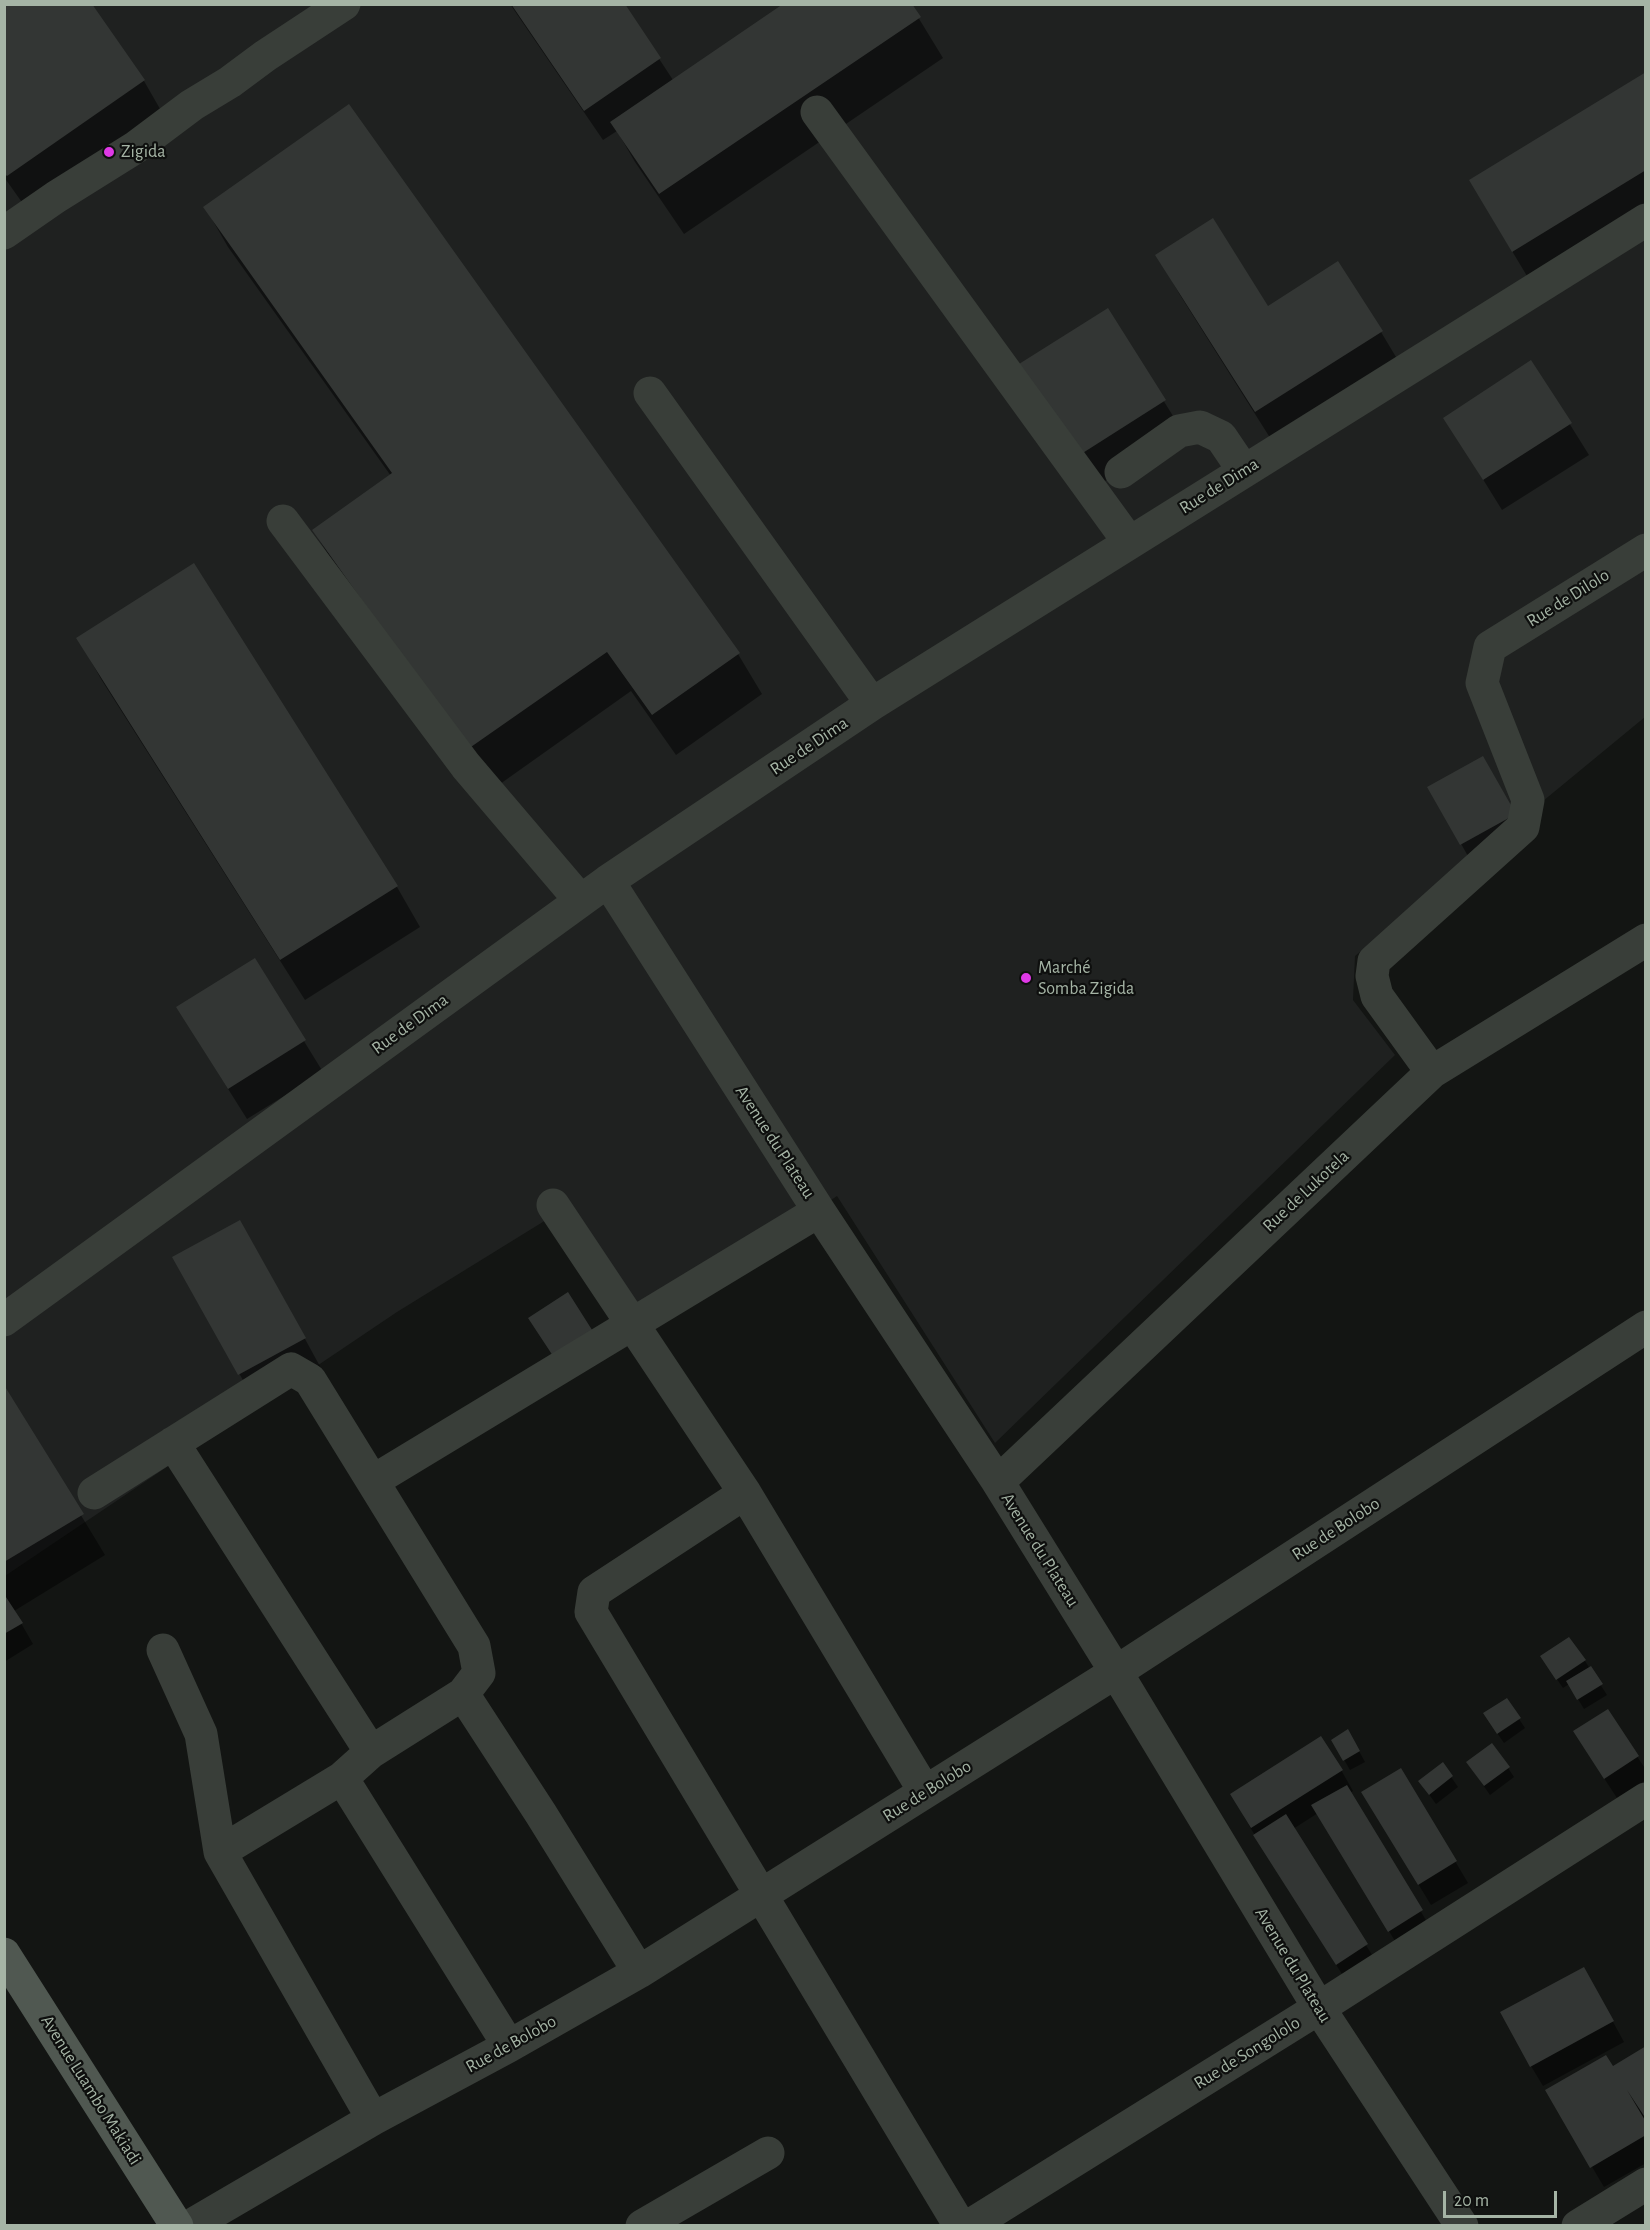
<!DOCTYPE html>
<html>
<head>
<meta charset="utf-8">
<style>
	body { margin:0 }
	#map { position:relative; width:1650px; height:2230px; overflow:hidden; background:#131513; font-family:"Alegreya Sans",sans-serif }
	canvas { display:block }
	.frame { position:absolute; inset:0; border:6px solid #a5b4a5; pointer-events:none }
	.scale { position:absolute; left:1443px; top:2191px; width:114px; height:27px; box-sizing:border-box; border:3px solid #a5b4a5; border-top:0; padding-left:8px; font-size:18px; line-height:21px; white-space:nowrap; color:#a5b4a5; -webkit-text-stroke:4px #0e0f0e; paint-order:stroke }
</style>
</head>
<body>
<div id="map">
<canvas width="1650" height="2230"></canvas>
<div class="frame"></div>
<div class="scale">20 m</div>
</div>
<script>
const ctx = document.querySelector('canvas').getContext('2d');
ctx.lineJoin = 'round';
function fillPath(path, color) { ctx.fillStyle = color; ctx.fill(path, 'evenodd'); }
const poly = rows => new Path2D(rows.map(r => 'M' + r).join(''));
function stroke(path, color, width, dash) { ctx.strokeStyle = color; ctx.lineWidth = width; ctx.lineCap = dash ? 'butt' : 'round'; ctx.setLineDash(dash || []); ctx.stroke(path); }
function label(font, color, halo, rows, align = 'center') {
  ctx.font = font + ' "Alegreya Sans",sans-serif'; ctx.lineWidth = 4.5; ctx.setLineDash([]); ctx.textBaseline = 'middle'; ctx.strokeStyle = halo; ctx.fillStyle = color; for (const [text, x, y, turn = 0] of rows) {
    ctx.save(); ctx.translate(x, y); ctx.rotate((+turn || 0) * Math.PI / 180); ctx.textAlign = isNaN(turn) ? turn : align; if (halo) ctx.strokeText(text, 0, 0); ctx.fillText(text, 0, 0); ctx.restore();
  }
}
const built = poly([
	[5,5,1645,5,1645,717,1355,956,1353,1000,1395,1055,995,1443,837,1196,791,1227,631,1324,559,1212,397,1312,5,1576]
]);
const shadow = poly([
	[4,4,91,4,144,81,167,121,31,215,4,177],
	[510,4,623,4,673,80,910,4,943,58,684,234,635,162,617,131,603,140],
	[1646,74,1646,224,1536,291,1494,221],
	[349,106,738,654,762,694,676,755,631,691,493,789,338,571,314,531,391,476,228,247,205,207],
	[1157,255,1268,308,1381,332,1405,372,1279,452,1180,295],
	[1107,310,1183,432,1097,486,1022,364],
	[1531,362,1589,455,1502,510,1445,418],
	[78,638,397,887,420,927,305,1000,101,679],
	[1483,758,1526,835,1473,865,1429,787],
	[254,960,323,1072,247,1119,196,1038],
	[258,1253,322,1370,257,1405,174,1258],
	[4,1388,105,1555,14,1611,33,1644,4,1662],
	[1585,1661,1607,1695,1584,1709,1569,1684,1563,1688,1548,1666],
	[1607,1711,1646,1770,1646,1780,1617,1798,1587,1752],
	[1519,1719,1525,1728,1504,1743,1491,1724],
	[1348,1731,1365,1762,1350,1770,1333,1740],
	[1442,1764,1458,1787,1436,1804,1420,1782],
	[1508,1768,1514,1777,1490,1795,1474,1772],
	[1341,1770,1353,1791,1350,1793,1433,1932,1401,1951,1318,1813,1293,1829,1379,1966,1349,1985,1267,1856,1243,1815],
	[1401,1770,1468,1883,1431,1905,1375,1813],
	[1595,1989,1624,2042,1543,2086,1531,2066],
	[1646,2047,1645,2117,1643,2118,1646,2123,1646,2163,1604,2187,1547,2091,1612,2069]
]);
const building = poly([
	[4,4,92,4,145,80,7,176,4,173],
	[511,4,625,4,661,58,584,111],
	[783,4,912,4,921,17,659,194,610,122],
	[1646,72,1646,170,1512,252,1469,180],
	[349,104,740,653,652,715,607,652,468,749,312,530,392,473,203,207],
	[1213,218,1268,306,1338,261,1383,331,1255,412,1155,255],
	[1108,308,1166,400,1078,456,1019,364],
	[1531,360,1572,423,1483,480,1443,418],
	[194,563,398,886,280,960,76,638],
	[1483,756,1516,814,1460,845,1427,787],
	[255,958,306,1040,228,1089,176,1007],
	[240,1220,306,1338,238,1375,172,1257],
	[568,1292,594,1333,555,1359,528,1318],
	[4,1385,84,1514,4,1562],
	[4,1594,23,1623,4,1634],
	[1569,1637,1586,1660,1556,1680,1540,1656],
	[1591,1666,1603,1684,1577,1700,1566,1681],
	[1507,1698,1521,1718,1497,1734,1483,1713],
	[1608,1709,1639,1756,1604,1779,1573,1731],
	[1348,1729,1360,1751,1343,1761,1331,1740],
	[1321,1736,1343,1770,1251,1828,1230,1794],
	[1492,1743,1510,1767,1484,1786,1466,1762],
	[1443,1762,1453,1776,1429,1795,1418,1781],
	[1401,1768,1457,1861,1418,1885,1361,1792],
	[1347,1785,1423,1910,1388,1932,1311,1805],
	[1286,1814,1368,1944,1336,1965,1253,1835],
	[1584,1967,1614,2021,1530,2067,1500,2012],
	[1646,2046,1646,2119,1627,2090,1646,2122,1646,2135,1590,2168,1545,2090,1606,2055,1613,2066]
]);
const minor = poly([
	[817,112,1129,542],
	[4,233,56,197,136,147,192,105,230,82,265,56,344,4],
	[650,393,872,704],
	[1121,472,1179,431,1200,427,1221,437,1244,471],
	[283,521,466,766,580,900],
	[608,881,819,1211,998,1482,1116,1672,1319,2008,1462,2226],
	[1432,1072,1377,996,1372,976,1374,961,1523,827,1528,800,1482,683,1490,647,1646,550],
	[553,1205,745,1493,925,1792],
	[4,1320,608,881,872,704,1646,220],
	[173,1443,371,1752],
	[373,1481,819,1211],
	[998,1482,1432,1072,1646,940],
	[94,1493,291,1369,310,1380,474,1646,479,1673,463,1694,371,1752,342,1778,220,1852],
	[745,1493,594,1592,591,1612,960,2226],
	[163,1650,201,1734,220,1852,373,2119],
	[463,1694,541,1814,639,1972],
	[342,1778,509,2046],
	[190,2226,373,2119,509,2046,639,1972,1116,1672,1646,1327],
	[642,2226,768,2153],
	[969,2226,1319,2008,1646,1799],
	[1578,2226,1646,2184]
]);
const major = poly([
	[4,1954,177,2226]
]);
const markers = [
	[109,152,6,"#e039e7"],
	[1026,978,6,"#e039e7"]
];
const poiNames = [
	["Zigida",121,152],
	["Marché",1038,968],
	["Somba Zigida",1038,989]
];
const streetNames = [
	["Rue de Dima",1219,486,-32],
	["Rue de Dilolo",1568,598,-32],
	["Rue de Dima",809,746,-34],
	["Rue de Dima",410,1024,-36],
	["Avenue du Plateau",775,1142,57],
	["Rue de Lukotela",1306,1191,-43],
	["Rue de Bolobo",1336,1529,-33],
	["Avenue du Plateau",1040,1550,58],
	["Rue de Bolobo",927,1791,-32],
	["Avenue du Plateau",1293,1965,59],
	["Rue de Bolobo",511,2044,-29],
	["Rue de Songololo",1247,2053,-32],
	["Avenue Luambo Makiadi",91,2090,58]
];
fillPath(built, '#1f2120');
fillPath(shadow, '#0007');
fillPath(building, '#333634');
stroke(minor, '#393e39', 33);
stroke(major, '#505851', 33);
for (const [x, y, r, color] of markers) { const dot = new Path2D(); dot.arc(x, y, r, 0, 2 * Math.PI); ctx.fillStyle = color; ctx.fill(dot); stroke(dot, '#0e0f0e', 2); }
label('18px', '#a5b4a5', '#0e0f0e', poiNames, 'left');
label('18px', '#a5b4a5', '#0e0f0e', streetNames);
</script>
</body>
</html>
